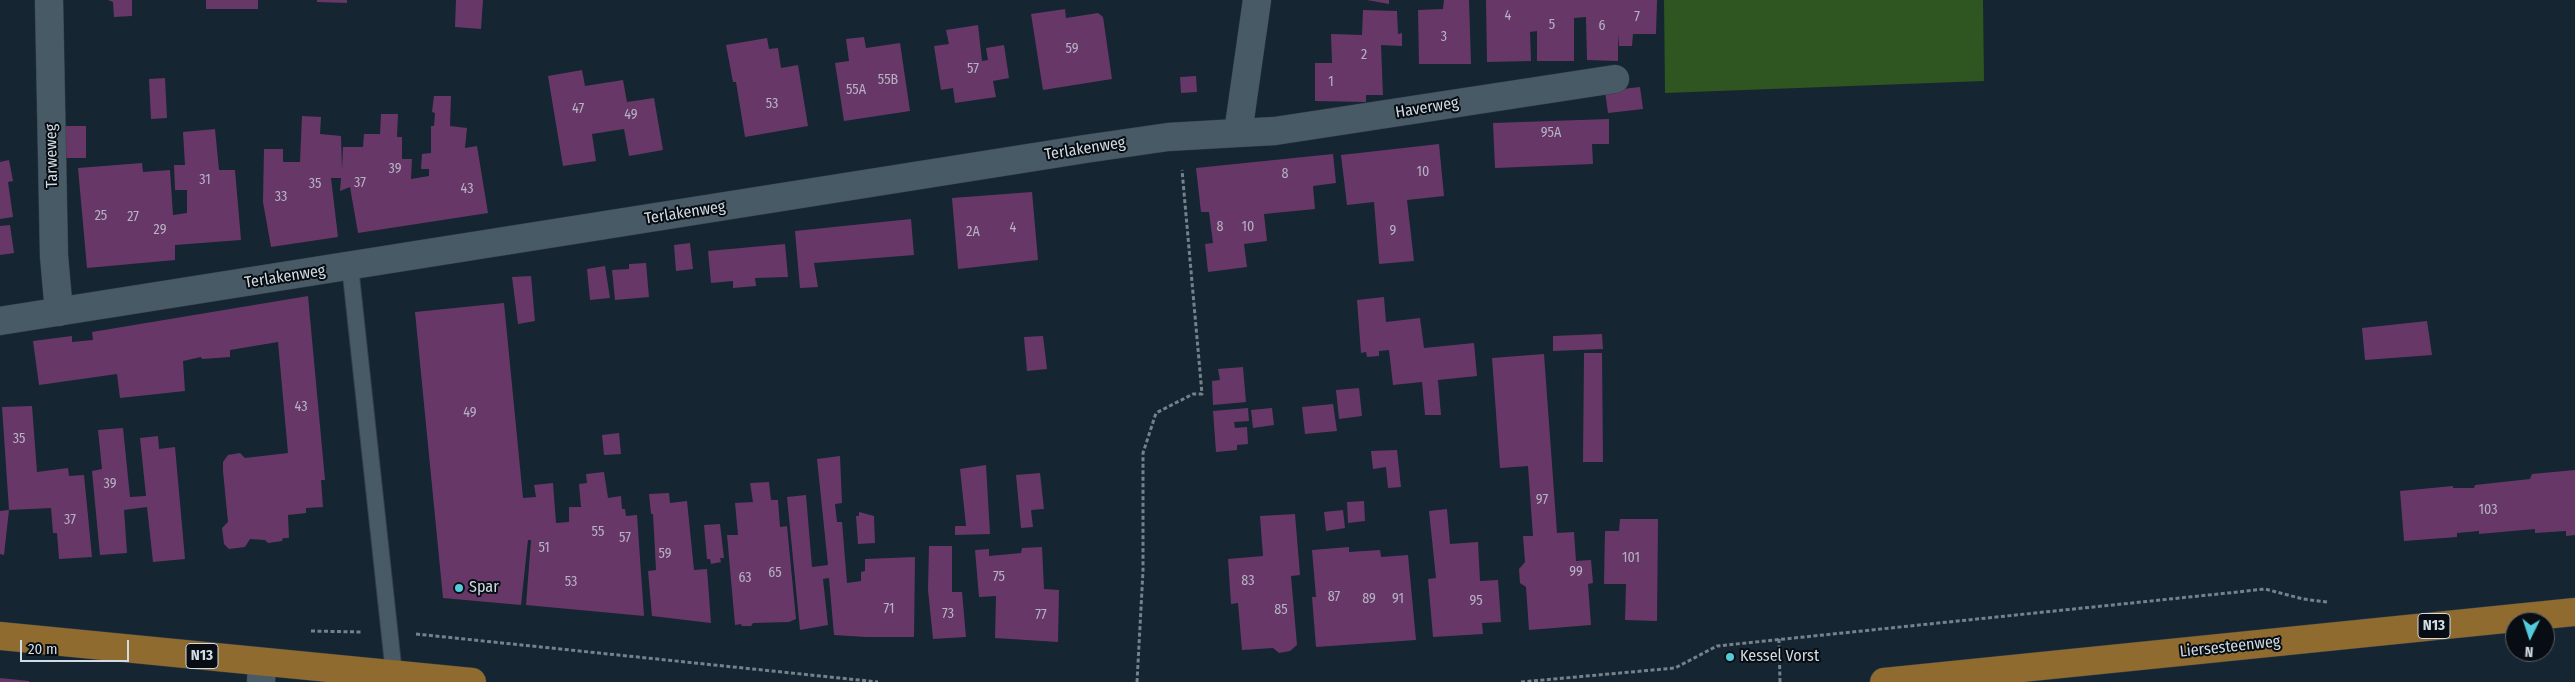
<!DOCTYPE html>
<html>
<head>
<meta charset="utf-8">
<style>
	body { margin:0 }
	#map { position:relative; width:2575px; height:682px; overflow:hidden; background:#152531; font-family:"Fira Sans Condensed",sans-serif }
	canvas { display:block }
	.north { position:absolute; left:2505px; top:612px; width:50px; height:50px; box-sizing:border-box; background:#070d12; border:1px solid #585f66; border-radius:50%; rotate:184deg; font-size:14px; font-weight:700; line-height:20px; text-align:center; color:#d1dbe3 }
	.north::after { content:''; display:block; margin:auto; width:18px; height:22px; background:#53cbda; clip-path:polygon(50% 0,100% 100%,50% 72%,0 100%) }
	.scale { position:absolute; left:20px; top:640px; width:109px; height:22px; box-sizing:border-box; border:2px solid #d1dbe3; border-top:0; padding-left:6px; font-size:15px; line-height:18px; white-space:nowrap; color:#d1dbe3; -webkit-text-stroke:4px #070d12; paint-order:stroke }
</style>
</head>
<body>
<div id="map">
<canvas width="2575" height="682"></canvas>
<div class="north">N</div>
<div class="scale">20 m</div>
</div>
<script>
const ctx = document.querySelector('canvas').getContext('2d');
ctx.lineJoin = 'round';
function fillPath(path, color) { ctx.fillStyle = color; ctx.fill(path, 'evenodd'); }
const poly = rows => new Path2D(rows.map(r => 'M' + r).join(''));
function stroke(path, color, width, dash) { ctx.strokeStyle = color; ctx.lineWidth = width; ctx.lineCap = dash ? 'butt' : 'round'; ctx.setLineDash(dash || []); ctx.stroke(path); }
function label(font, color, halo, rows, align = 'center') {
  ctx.font = font + ' "Fira Sans Condensed",sans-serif'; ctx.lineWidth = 4; ctx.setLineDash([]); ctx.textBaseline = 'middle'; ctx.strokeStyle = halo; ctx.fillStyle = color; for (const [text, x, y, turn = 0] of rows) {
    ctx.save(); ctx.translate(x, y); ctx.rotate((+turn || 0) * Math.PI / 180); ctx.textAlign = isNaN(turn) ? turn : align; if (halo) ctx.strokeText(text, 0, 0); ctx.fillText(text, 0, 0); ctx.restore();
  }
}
const green = poly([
	[1664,0,1983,0,1984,81,1665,93]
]);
const building = poly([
	[108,0,132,0,132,16,114,17,113,2],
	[206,0,258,0,258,9,206,9],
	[317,0,347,0,347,3,317,2],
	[456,0,483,0,481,29,455,27],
	[1367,0,1389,0,1389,4],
	[1444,0,1469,0,1471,64,1419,64,1418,10,1443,9],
	[1486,0,1657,0,1656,34,1633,34,1632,46,1619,46,1618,34,1618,61,1587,60,1586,17,1574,18,1574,61,1537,61,1537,31,1530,32,1531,61,1487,62],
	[1065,9,1066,18,1098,13,1103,17,1112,79,1043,90,1031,14],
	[1363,10,1397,11,1398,34,1402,33,1402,46,1381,45,1383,95,1366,95,1366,102,1315,101,1315,63,1332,63,1331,34,1362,35],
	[978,25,982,61,988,60,986,48,1004,45,1009,78,993,81,996,97,955,103,953,88,941,90,934,46,949,44,946,30],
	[864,37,866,48,900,43,910,111,844,121,835,63,849,61,846,39],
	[767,38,769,49,778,48,781,68,798,65,808,126,745,137,736,82,733,82,726,45],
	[582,70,585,86,623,80,627,102,654,98,663,150,629,156,624,129,592,134,596,161,563,166,548,76],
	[1196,76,1197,92,1181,93,1180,77],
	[165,78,167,118,151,119,149,79],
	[1640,87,1643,109,1608,113,1605,91],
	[434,96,451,96,450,126,467,128,465,148,477,146,488,213,358,233,350,187,340,191,341,178,331,178,338,237,271,247,263,202,264,149,283,149,283,162,300,162,302,116,321,117,320,134,341,136,342,170,343,147,363,147,364,134,380,134,381,114,398,114,397,137,402,137,402,159,412,159,411,179,429,176,429,169,421,169,422,154,431,153,431,126,434,126,435,113,432,112],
	[1609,119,1609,144,1592,144,1593,164,1495,168,1493,123],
	[64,126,86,126,86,158,64,158],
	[215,129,219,170,235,170,241,240,175,245,175,260,87,268,78,168,142,163,143,172,170,170,173,215,187,213,187,190,175,190,174,165,185,165,183,132],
	[1439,144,1444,196,1407,200,1414,261,1379,264,1374,202,1347,205,1341,155],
	[1333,154,1336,183,1313,186,1315,209,1264,214,1267,241,1244,244,1247,267,1208,272,1205,244,1213,243,1209,212,1201,212,1196,168],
	[9,160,13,181,8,182,13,217,0,219,0,162],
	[1032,192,1038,260,958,269,952,198],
	[911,219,914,255,814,263,818,287,800,288,795,231],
	[10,225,14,253,0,255,0,226],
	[690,243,693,269,676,271,674,245],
	[785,244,788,277,755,278,756,286,733,288,733,281,711,283,708,251],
	[646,263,649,297,615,300,612,270,629,269,629,264],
	[605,266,610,298,590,300,587,269],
	[531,276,535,321,518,324,512,277],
	[308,296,325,480,321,480,323,507,306,508,306,513,288,515,289,538,283,538,282,541,268,543,265,540,250,539,245,547,229,549,224,544,222,528,228,522,223,471,223,462,228,455,240,453,245,458,288,453,278,342,230,350,230,357,202,359,201,357,183,361,185,391,120,398,117,374,39,385,33,341,72,336,72,342,93,340,92,332],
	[1384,297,1386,322,1420,318,1424,348,1474,343,1477,376,1438,380,1441,415,1425,415,1422,382,1393,385,1389,350,1379,351,1379,356,1367,357,1366,352,1361,353,1357,300],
	[504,303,523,498,536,497,534,485,553,483,556,523,569,522,569,507,581,507,579,484,587,483,586,474,604,472,608,498,621,496,622,509,625,509,626,516,637,515,644,616,526,605,531,540,528,540,521,605,443,598,415,312],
	[2427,321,2432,355,2365,360,2362,328],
	[1602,334,1603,349,1553,351,1553,336],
	[1043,336,1047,369,1027,371,1024,337],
	[1584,353,1602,353,1603,462,1583,462],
	[1544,354,1557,533,1574,532,1576,561,1591,560,1593,583,1588,584,1591,625,1529,630,1526,587,1520,583,1519,569,1525,562,1523,536,1533,536,1528,466,1500,468,1492,358],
	[1243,367,1246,402,1213,405,1212,381,1220,380,1218,369],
	[1359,388,1362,416,1339,419,1336,390],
	[1333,404,1337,431,1305,434,1302,407],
	[32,406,37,472,68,468,69,476,84,475,92,557,59,559,57,533,53,533,51,508,9,510,2,407],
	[1248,408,1249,421,1234,422,1235,428,1247,427,1248,444,1237,445,1237,450,1216,452,1213,411],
	[1272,408,1274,425,1253,428,1251,410],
	[123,428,130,497,146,496,140,438,158,436,159,449,175,447,185,559,153,562,147,507,124,510,127,553,100,555,92,471,102,469,98,430],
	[619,433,621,454,604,455,602,435],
	[1397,450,1401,487,1388,488,1386,467,1373,469,1371,451],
	[840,456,842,503,835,504,837,522,842,522,847,583,861,581,861,572,865,571,865,559,915,557,914,637,866,637,834,635,829,578,823,579,828,625,800,630,787,497,806,495,812,567,828,565,817,459],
	[986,465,990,534,955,535,955,526,966,526,960,469],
	[2575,470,2575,535,2566,536,2566,531,2535,533,2535,529,2479,534,2479,531,2457,533,2457,537,2404,541,2400,491,2453,486,2453,488,2474,488,2475,485,2530,479,2532,474],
	[1040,473,1044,509,1031,510,1033,527,1021,528,1016,475],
	[769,482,771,500,778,500,780,527,787,526,796,619,789,622,753,623,751,626,742,626,741,624,735,625,727,535,738,535,735,503,753,502,750,483],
	[669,493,670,503,687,501,694,570,707,569,711,623,652,616,648,571,656,570,653,514,651,514,649,494],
	[1364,501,1365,521,1348,523,1347,502],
	[1447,509,1450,544,1478,542,1480,581,1498,580,1501,622,1482,623,1483,634,1433,637,1428,579,1436,578,1429,511],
	[9,510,4,555,0,554,0,511],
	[1343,510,1345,528,1326,531,1324,512],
	[859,512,874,516,875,543,858,544,856,516,859,516],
	[1295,514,1300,575,1291,576,1297,645,1290,651,1279,653,1273,648,1242,650,1238,603,1231,604,1228,559,1263,556,1260,516],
	[1620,519,1658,519,1657,621,1625,620,1626,584,1604,584,1605,531,1619,531],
	[720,524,724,558,720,558,721,562,711,564,710,559,707,559,704,525],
	[929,546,952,546,952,592,962,592,966,637,933,639,928,590],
	[1042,547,1044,589,1059,590,1058,642,995,638,996,596,979,597,975,550,989,549,989,556,1021,553,1022,548],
	[1349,547,1349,552,1380,550,1381,557,1408,555,1416,640,1316,647,1312,597,1316,597,1312,550],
	[0,678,29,681,29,682,0,682]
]);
const path = poly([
	[311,631,362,632],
	[416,634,878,682],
	[1779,639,1780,682],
	[1137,682,1143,571,1143,453,1156,413,1193,394,1202,394,1182,170],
	[1521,682,1675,668,1717,646,2228,593,2265,589,2303,599,2327,602]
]);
const lane = poly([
	[350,266,394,674]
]);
const street = poly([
	[49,0,54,256,59,312],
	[1238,133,1275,131,1615,79],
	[0,321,1085,149,1168,137,1238,133,1257,0],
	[261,682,262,662]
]);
const primary = poly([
	[0,636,472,682],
	[1884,682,2575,612]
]);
const markers = [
	[459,588,5,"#53cbda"],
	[1730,657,5,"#53cbda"]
];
const numberNames = [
	["4",1508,16],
	["7",1637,17],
	["5",1552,25],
	["6",1602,26],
	["3",1444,37],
	["59",1072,49],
	["2",1364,55],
	["57",973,69],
	["55B",888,80],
	["1",1331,82],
	["55A",856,90],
	["53",772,104],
	["47",578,109],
	["49",631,115],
	["95A",1551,133],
	["39",395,169],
	["10",1423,172],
	["8",1285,174],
	["31",205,180],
	["37",360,183],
	["35",315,184],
	["43",467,189],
	["33",281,197],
	["25",101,216],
	["27",133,217],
	["8",1220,227],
	["10",1248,227],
	["4",1013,228],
	["29",160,230],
	["9",1393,231],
	["2A",973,232],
	["43",301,407],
	["49",470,413],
	["35",19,439],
	["39",110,484],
	["97",1542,500],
	["103",2488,510],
	["37",70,520],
	["55",598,532],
	["57",625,538],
	["51",544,548],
	["59",665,554],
	["101",1631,558],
	["99",1576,572],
	["65",775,573],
	["75",999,577],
	["63",745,578],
	["83",1248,581],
	["53",571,582],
	["87",1334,597],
	["89",1369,599],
	["91",1398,599],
	["95",1476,601],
	["71",889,609],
	["85",1281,610],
	["73",948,614],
	["77",1041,615]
];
const shields = [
	[2434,626,32],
	[202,656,32]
];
const shieldNames = [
	["N13",2434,626],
	["N13",202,656]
];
const streetNames = [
	["Haverweg",1427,108,-9],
	["Terlakenweg",1085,149,-9],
	["Tarweweg",52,156,-91],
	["Terlakenweg",685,213,-9],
	["Terlakenweg",285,277,-9],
	["Liersesteenweg",2230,647,-6]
];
const poiNames = [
	["Spar",469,588],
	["Kessel Vorst",1740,657]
];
fillPath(green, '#2f5520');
fillPath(building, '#673867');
stroke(lane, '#343f49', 18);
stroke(street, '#343f49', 29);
stroke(primary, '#343f49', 29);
stroke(path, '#75828c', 3, [4, 2.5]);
stroke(lane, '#495a67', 16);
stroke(street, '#495a67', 28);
stroke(primary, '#906b2f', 28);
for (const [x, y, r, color] of markers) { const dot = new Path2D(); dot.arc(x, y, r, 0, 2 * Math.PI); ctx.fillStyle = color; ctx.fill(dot); stroke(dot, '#070d12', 2); }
label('14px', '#b6b2c4', null, numberNames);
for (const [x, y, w] of shields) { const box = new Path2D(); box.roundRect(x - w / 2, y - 12.5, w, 25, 4); ctx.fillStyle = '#070d12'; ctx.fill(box); stroke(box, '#d1dbe3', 1); }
label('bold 15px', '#d1dbe3', null, shieldNames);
label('16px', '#d1dbe3', '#070d12', streetNames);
label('16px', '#d1dbe3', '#070d12', poiNames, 'left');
</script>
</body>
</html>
